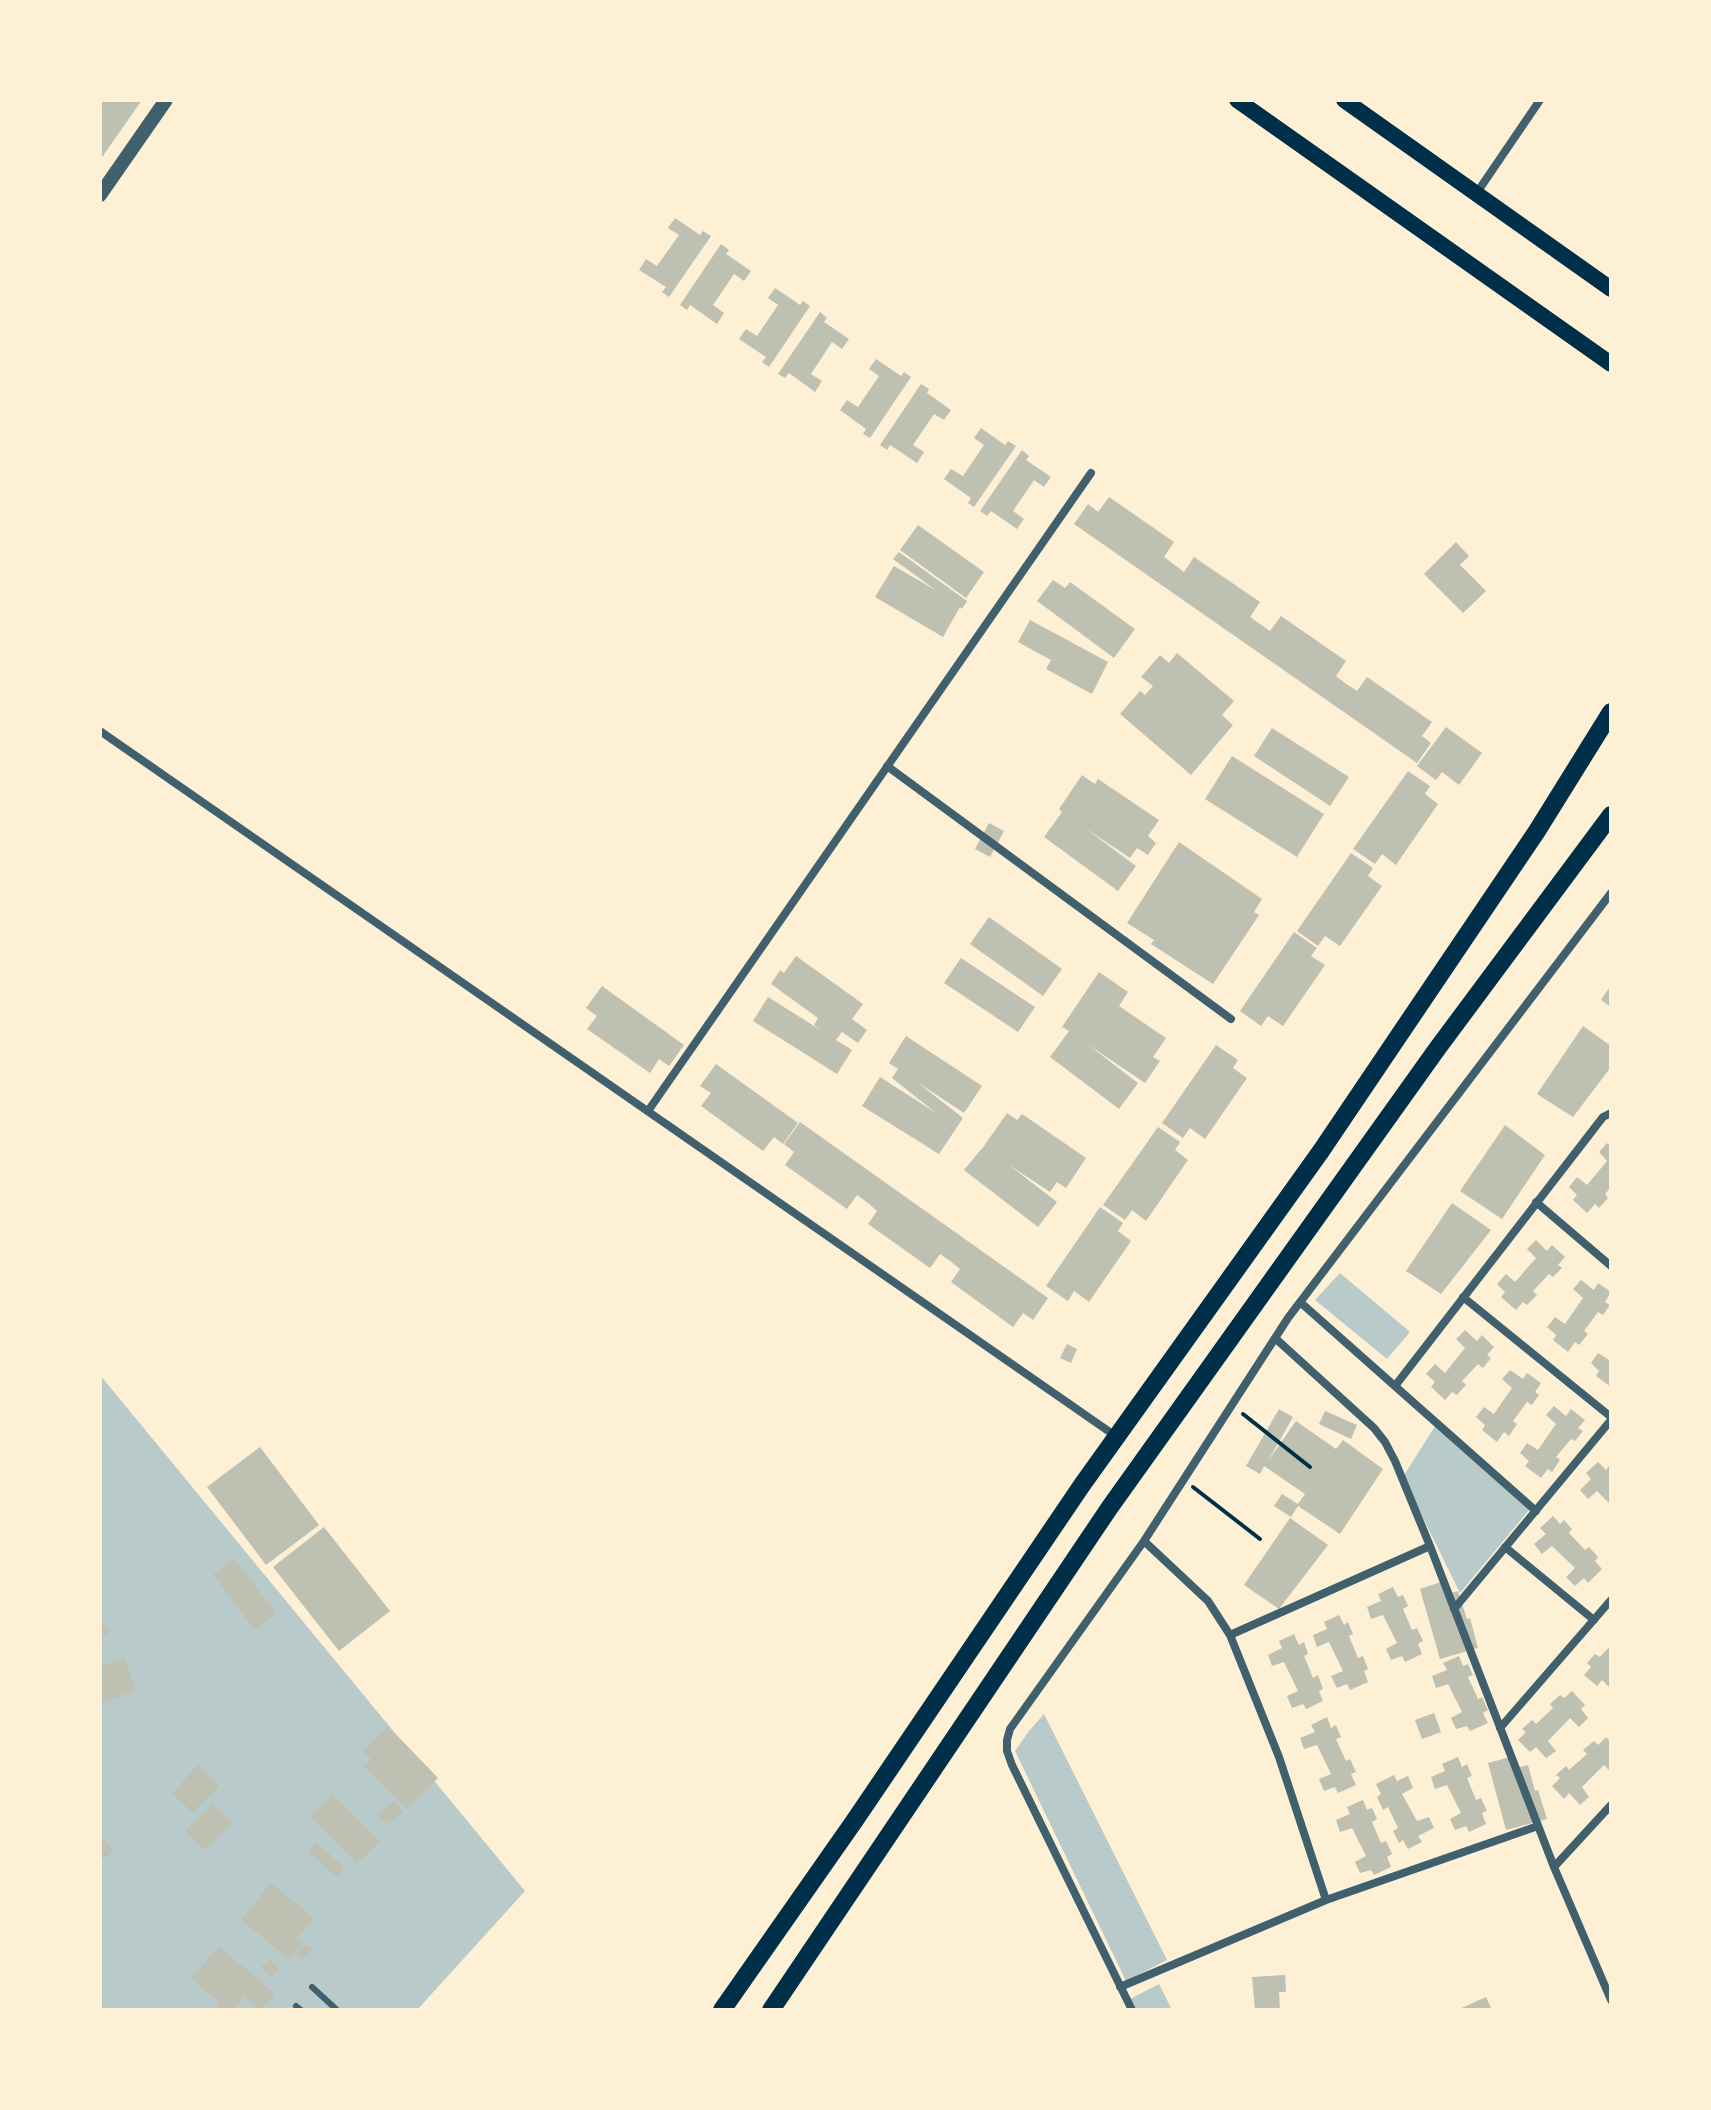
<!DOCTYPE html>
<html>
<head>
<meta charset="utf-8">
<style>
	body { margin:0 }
	#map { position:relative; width:1711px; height:2110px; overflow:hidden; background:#fdf0d5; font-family:Quicksand,sans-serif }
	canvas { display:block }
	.frame { position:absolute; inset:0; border:102px solid #fdf0d5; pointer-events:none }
</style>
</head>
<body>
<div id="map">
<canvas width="1711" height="2110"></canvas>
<div class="frame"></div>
</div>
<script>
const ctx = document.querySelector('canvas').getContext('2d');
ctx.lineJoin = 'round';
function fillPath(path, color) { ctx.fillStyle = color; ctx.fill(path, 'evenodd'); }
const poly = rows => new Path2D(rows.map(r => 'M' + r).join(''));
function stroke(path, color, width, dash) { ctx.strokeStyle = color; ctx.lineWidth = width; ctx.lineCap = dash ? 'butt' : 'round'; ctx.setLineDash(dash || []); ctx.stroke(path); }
const green = poly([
	[1340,1273,1410,1332,1387,1359,1315,1300],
	[100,1375,525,1891,417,2010,100,2010],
	[1437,1423,1529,1510,1460,1593,1403,1477],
	[1044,1714,1167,1960,1126,1981,1015,1751,1029,1731],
	[1159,1984,1172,2010,1135,2010,1130,1999]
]);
const building = poly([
	[100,100,142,100,100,160],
	[675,218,700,235,703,231,711,236,669,297,662,292,666,287,639,270,646,259,657,266,679,235,668,228],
	[721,244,729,250,726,254,751,271,744,281,734,274,713,305,724,313,717,324,690,305,687,310,680,305],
	[775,288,800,305,803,301,810,306,769,367,762,362,766,357,739,339,746,329,757,336,778,305,768,298],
	[820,312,827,318,824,322,849,339,842,349,832,342,811,374,822,381,815,392,789,373,785,378,778,374],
	[876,359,901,376,904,372,911,377,870,438,863,434,866,429,840,410,847,400,858,407,879,376,869,369],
	[921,384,929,389,927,393,951,410,944,420,934,414,913,445,924,452,917,463,890,445,887,450,880,445],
	[981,428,1005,445,1008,441,1016,446,974,507,968,503,971,498,944,479,951,469,963,476,984,445,974,438],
	[1022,450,1029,456,1026,460,1051,477,1044,487,1034,480,1013,511,1024,519,1017,529,991,511,987,516,980,511],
	[1109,497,1174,542,1164,557,1184,572,1194,557,1260,602,1250,617,1270,631,1281,616,1346,661,1336,676,1345,683,1357,691,1367,677,1432,722,1422,736,1431,743,1417,763,1074,524,1088,504,1098,512],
	[918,525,984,572,966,598,900,550],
	[1456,542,1469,556,1460,565,1486,591,1463,613,1424,574],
	[899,552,967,601,962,609,960,607,943,637,875,597,894,566,937,591,893,559],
	[1053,580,1065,588,1070,582,1135,629,1114,658,1037,601],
	[1030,620,1108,662,1092,694,1046,669,1051,660,1018,642],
	[1177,653,1234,701,1222,715,1233,725,1191,775,1120,714,1140,691,1145,695,1153,686,1141,677,1160,655,1169,663],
	[1446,727,1482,753,1459,785,1442,772,1436,780,1417,766],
	[1272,728,1349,777,1330,806,1254,756],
	[1232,756,1324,814,1297,857,1205,799],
	[1408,771,1430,786,1425,794,1438,804,1396,865,1382,854,1375,864,1353,849],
	[1082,775,1095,784,1098,779,1159,820,1148,836,1156,843,1148,855,1137,848,1130,858,1085,828,1136,866,1118,891,1044,837,1062,812,1059,809],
	[989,823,1004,831,990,857,975,849],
	[1179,842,1262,899,1254,912,1259,915,1213,984,1151,944,1154,940,1127,923],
	[1351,853,1373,868,1368,876,1382,886,1340,946,1325,936,1318,946,1297,931],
	[989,917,1062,969,1043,996,970,944],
	[1294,932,1317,948,1311,956,1325,965,1283,1026,1268,1016,1261,1026,1240,1011],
	[796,956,863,1004,852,1019,867,1030,858,1043,842,1032,836,1040,852,1050,837,1074,753,1021,768,997,822,1031,814,1025,818,1018,771,984,780,970,784,973],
	[961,958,1035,1007,1018,1032,944,983],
	[1099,972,1128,992,1119,1006,1166,1038,1153,1057,1160,1061,1145,1083,1087,1044,1138,1083,1119,1109,1050,1057,1069,1031,1062,1027],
	[1611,985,1611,1007,1601,1000],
	[602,986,684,1045,669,1066,659,1059,650,1073,587,1029,597,1016,586,1008],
	[1583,1026,1611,1046,1611,1067,1573,1117,1537,1094],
	[906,1036,982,1086,964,1113,917,1082,963,1118,939,1154,862,1106,880,1077,936,1113,892,1078,898,1069,889,1063],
	[1216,1045,1238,1060,1233,1068,1247,1078,1205,1139,1190,1128,1183,1138,1162,1123],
	[716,1064,798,1123,783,1144,774,1137,763,1151,701,1106,711,1093,700,1086],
	[1007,1113,1017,1120,1022,1114,1086,1158,1066,1188,1057,1182,1050,1192,1009,1165,1057,1202,1038,1227,964,1170,984,1146],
	[800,1122,1048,1298,1033,1320,1023,1313,1013,1327,951,1282,960,1269,950,1261,940,1254,930,1268,868,1224,877,1211,868,1203,857,1195,847,1209,785,1165,794,1152,784,1144],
	[1505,1125,1545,1155,1502,1219,1460,1191],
	[1158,1127,1180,1142,1175,1150,1188,1160,1146,1221,1132,1210,1125,1220,1103,1205],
	[1607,1143,1611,1147,1611,1187,1605,1194,1608,1198,1599,1208,1595,1204,1587,1213,1573,1200,1577,1195,1569,1187,1577,1177,1587,1185,1607,1161,1599,1152],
	[1452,1203,1491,1230,1441,1294,1406,1271],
	[1100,1207,1123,1223,1118,1231,1131,1241,1089,1302,1074,1291,1068,1301,1046,1286],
	[1536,1240,1547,1251,1552,1245,1565,1257,1558,1265,1562,1268,1553,1277,1549,1274,1533,1291,1537,1295,1527,1305,1523,1302,1516,1310,1501,1297,1505,1292,1497,1284,1506,1274,1515,1282,1536,1258,1527,1249],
	[1581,1280,1594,1290,1598,1283,1611,1292,1605,1302,1610,1305,1603,1315,1598,1312,1584,1331,1588,1334,1579,1345,1575,1342,1568,1352,1553,1340,1556,1335,1547,1327,1555,1317,1565,1324,1583,1298,1573,1289],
	[1465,1330,1477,1341,1482,1335,1494,1347,1487,1355,1491,1358,1483,1368,1478,1364,1462,1381,1466,1385,1457,1395,1452,1392,1445,1400,1431,1387,1435,1382,1426,1374,1435,1364,1445,1373,1465,1348,1456,1339],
	[1067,1344,1077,1349,1071,1363,1060,1358],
	[1598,1353,1609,1360,1611,1357,1611,1387,1596,1376,1599,1371,1591,1363],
	[1510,1370,1523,1379,1527,1373,1541,1383,1535,1392,1539,1395,1532,1405,1527,1402,1513,1421,1517,1424,1509,1436,1504,1432,1497,1442,1482,1430,1485,1425,1476,1417,1484,1407,1494,1414,1512,1388,1502,1379],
	[1554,1406,1566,1416,1571,1409,1585,1420,1578,1428,1583,1431,1575,1441,1571,1439,1556,1457,1560,1460,1552,1472,1548,1469,1541,1478,1525,1466,1529,1461,1520,1453,1527,1443,1538,1450,1556,1424,1546,1415],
	[1279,1409,1293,1417,1268,1461,1296,1421,1336,1449,1343,1440,1383,1469,1340,1534,1298,1506,1291,1517,1274,1506,1282,1494,1298,1504,1305,1494,1264,1466,1260,1474,1246,1466],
	[1325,1411,1357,1425,1351,1439,1319,1424],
	[260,1447,319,1525,266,1565,207,1487],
	[1598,1462,1606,1470,1609,1466,1611,1468,1611,1505,1597,1491,1588,1499,1580,1490,1591,1479,1586,1473],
	[1553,1516,1560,1524,1564,1520,1572,1529,1569,1533,1585,1550,1589,1547,1598,1557,1595,1561,1602,1569,1588,1583,1584,1578,1575,1586,1566,1577,1575,1568,1552,1546,1542,1554,1534,1544,1546,1534,1540,1528],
	[1290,1518,1328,1545,1279,1609,1244,1585],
	[324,1527,390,1611,339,1651,273,1567],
	[235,1558,276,1614,254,1630,213,1574],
	[1441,1582,1445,1595,1458,1591,1467,1619,1470,1618,1478,1648,1440,1659,1420,1589],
	[1393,1587,1398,1597,1403,1595,1408,1606,1403,1609,1412,1630,1417,1628,1423,1641,1418,1644,1422,1654,1405,1662,1402,1656,1391,1660,1386,1649,1397,1643,1383,1615,1371,1619,1367,1607,1381,1601,1378,1594],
	[1339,1615,1344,1625,1348,1622,1353,1634,1349,1636,1358,1658,1363,1656,1368,1669,1364,1671,1368,1682,1350,1690,1347,1684,1337,1688,1331,1676,1343,1671,1329,1642,1317,1647,1313,1635,1327,1629,1324,1622],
	[100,1619,110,1631,100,1640],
	[1294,1634,1299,1645,1304,1642,1308,1654,1304,1656,1313,1678,1318,1675,1323,1689,1319,1691,1323,1701,1306,1709,1303,1704,1292,1708,1287,1696,1298,1691,1284,1662,1272,1666,1268,1655,1282,1648,1279,1641],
	[1611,1645,1611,1689,1602,1680,1597,1686,1584,1675,1591,1667,1587,1663,1595,1654,1600,1657],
	[1459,1656,1463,1666,1468,1664,1473,1675,1468,1677,1478,1699,1482,1697,1488,1710,1483,1713,1488,1723,1470,1731,1467,1726,1456,1729,1451,1718,1462,1712,1448,1684,1436,1688,1432,1676,1447,1670,1443,1663],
	[124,1658,136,1690,100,1704,100,1667],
	[1572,1691,1585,1705,1581,1709,1588,1718,1579,1727,1570,1718,1548,1741,1556,1751,1546,1758,1536,1747,1530,1752,1518,1740,1526,1732,1522,1729,1532,1720,1536,1724,1553,1708,1550,1704,1560,1695,1564,1698],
	[1434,1713,1441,1732,1422,1739,1415,1720],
	[1327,1717,1331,1728,1336,1725,1341,1737,1336,1739,1346,1761,1350,1759,1356,1772,1351,1774,1356,1785,1338,1793,1335,1787,1324,1791,1319,1779,1331,1774,1317,1745,1304,1749,1300,1738,1315,1732,1311,1725],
	[388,1726,438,1778,406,1809,364,1766,371,1759,363,1751],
	[1606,1737,1611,1742,1611,1772,1604,1765,1582,1787,1589,1797,1580,1805,1569,1793,1564,1799,1552,1786,1560,1778,1556,1775,1566,1766,1569,1770,1587,1754,1583,1750,1594,1741,1598,1745],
	[1458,1757,1462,1767,1467,1764,1472,1776,1467,1778,1476,1800,1481,1798,1487,1811,1482,1813,1486,1824,1469,1832,1466,1826,1455,1830,1450,1819,1461,1813,1447,1785,1435,1789,1431,1777,1445,1771,1442,1764],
	[1510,1757,1513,1769,1528,1765,1535,1791,1538,1790,1547,1819,1506,1830,1488,1763],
	[198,1765,219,1786,193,1813,172,1793],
	[1394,1775,1397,1781,1408,1776,1413,1788,1402,1794,1417,1821,1429,1817,1434,1828,1418,1836,1422,1842,1408,1849,1403,1840,1399,1843,1393,1831,1398,1828,1388,1807,1383,1810,1377,1797,1381,1794,1376,1784],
	[333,1794,380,1841,357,1864,310,1817],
	[1363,1800,1367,1810,1372,1808,1377,1819,1372,1822,1381,1843,1386,1841,1392,1854,1387,1857,1391,1867,1374,1875,1371,1870,1360,1873,1355,1862,1366,1856,1352,1828,1340,1832,1336,1820,1350,1814,1347,1807],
	[395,1801,403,1812,386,1825,378,1814],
	[212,1804,232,1823,205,1850,185,1831],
	[100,1834,114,1851,100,1862],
	[316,1842,345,1868,337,1877,308,1851],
	[271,1883,314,1918,297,1939,302,1944,289,1959,241,1920],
	[303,1943,311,1948,304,1959,296,1955],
	[219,1946,275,1994,261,2010,244,1997,233,2010,212,2010,219,2002,191,1979],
	[270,1959,279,1969,271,1977,261,1967],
	[1285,1975,1286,1992,1279,1992,1280,2009,1255,2010,1252,1977],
	[1486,1997,1492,2010,1457,2010]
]);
const path = poly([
	[1243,1414,1310,1467],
	[1193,1487,1260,1539]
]);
const service = poly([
	[312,1987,337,2010],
	[296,2006,301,2010]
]);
const minor = poly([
	[1476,194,1540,100],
	[100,731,1117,1437],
	[887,766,1231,1019],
	[648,1111,1091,473],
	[1536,1202,1611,1266],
	[1463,1297,1611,1417],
	[1300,1302,1536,1511],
	[1275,1338,1374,1428,1385,1442,1395,1461,1430,1546,1554,1867,1611,2000],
	[1395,1386,1603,1117,1611,1113],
	[1144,1541,1208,1601,1230,1635,1279,1757,1326,1900],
	[1505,1547,1594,1620],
	[1454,1609,1611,1420],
	[1230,1635,1430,1546],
	[1500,1728,1611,1600],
	[1554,1867,1611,1805],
	[1120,1987,1326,1900,1538,1826],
	[1132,2010,1012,1765,1007,1751,1007,1740,1010,1729,1144,1541,1288,1318,1611,893]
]);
const tertiary = poly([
	[100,195,166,100]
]);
const secondary = poly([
	[1237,100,1611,364],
	[1344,100,1611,289]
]);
const trunk = poly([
	[722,2010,855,1820,1082,1485,1321,1151,1537,831,1611,712],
	[771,2010,1110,1507,1437,1049,1611,815]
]);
fillPath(green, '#b9caca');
fillPath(building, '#bec0b2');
stroke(path, '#003049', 4);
stroke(service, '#3f606c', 6);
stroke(minor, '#3f606c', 8);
stroke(tertiary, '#3f606c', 14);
stroke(secondary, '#003049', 16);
stroke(trunk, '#003049', 18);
</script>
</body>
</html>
